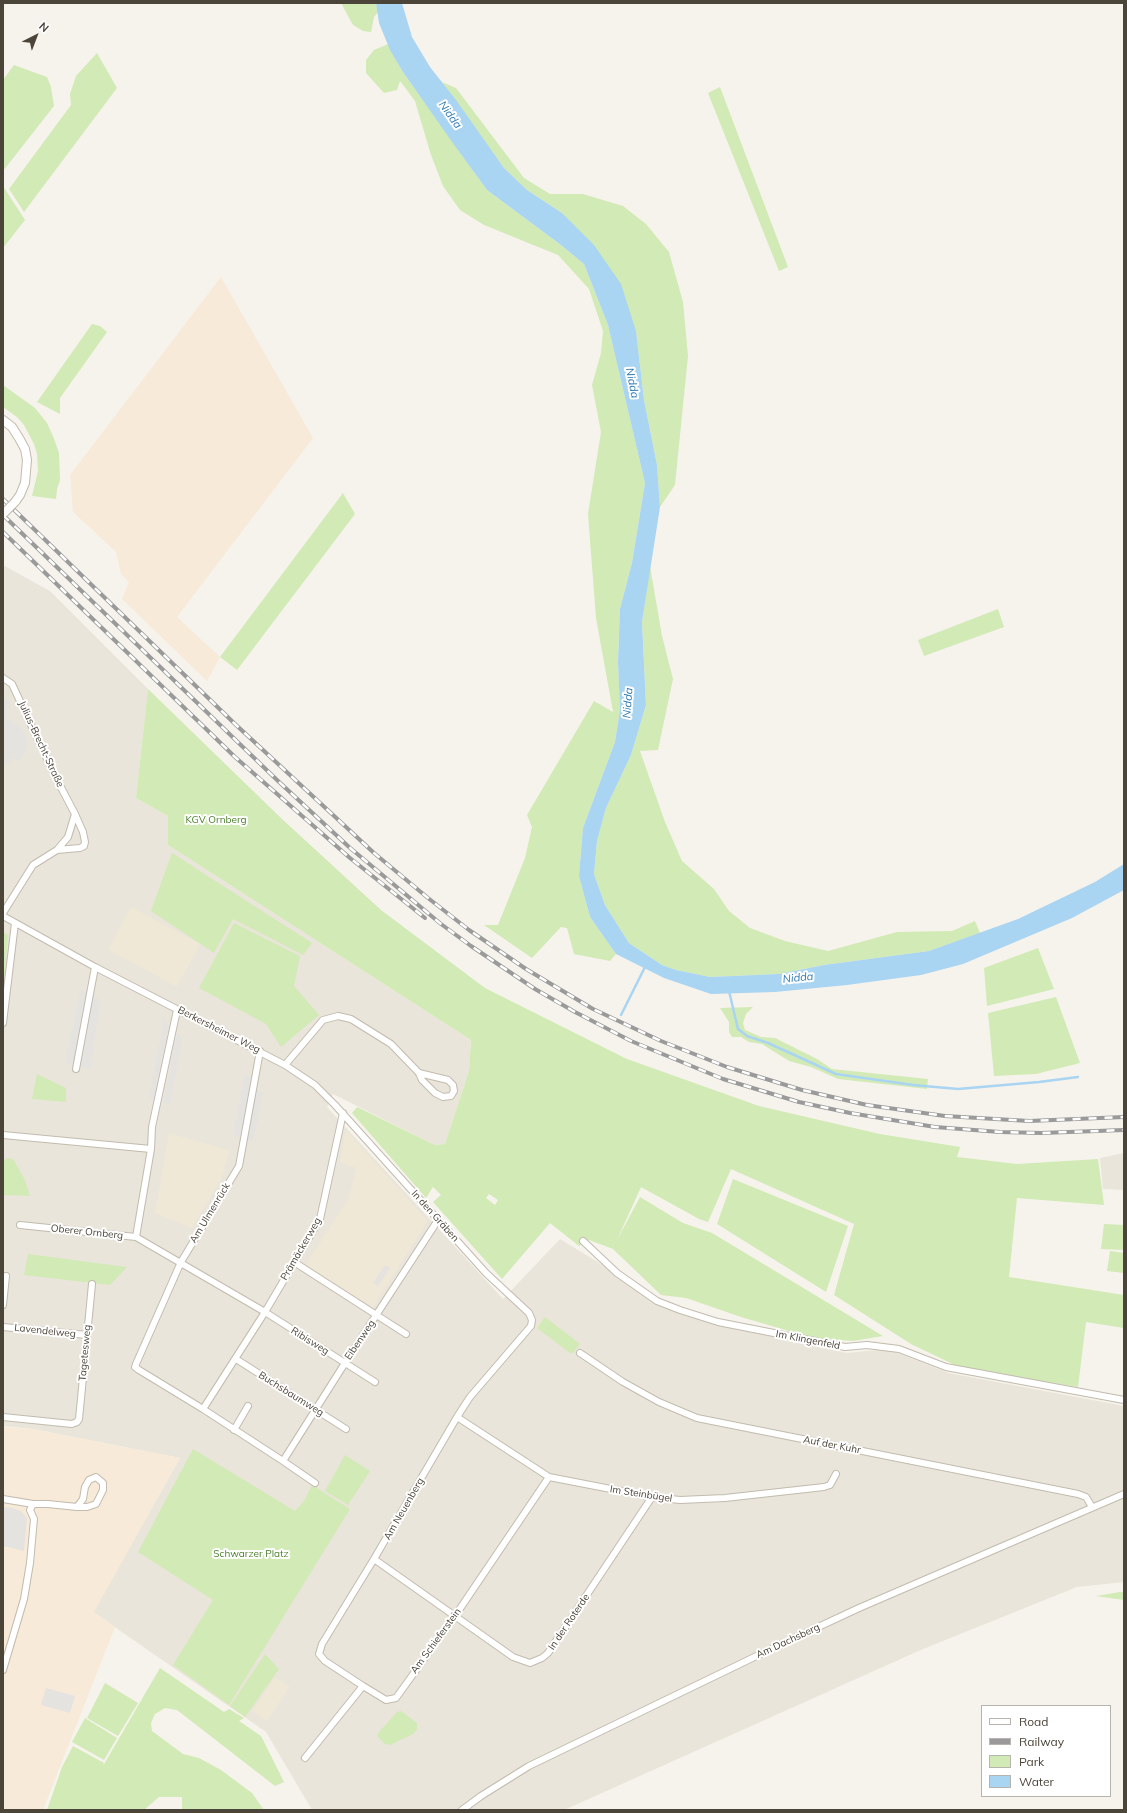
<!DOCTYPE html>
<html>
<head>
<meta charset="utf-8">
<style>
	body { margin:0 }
	#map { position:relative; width:1127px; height:1813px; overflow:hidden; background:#f6f3ec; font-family:Mulish,sans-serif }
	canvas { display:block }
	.frame { position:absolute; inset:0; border:4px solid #4b4439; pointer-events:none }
	.legend { position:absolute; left:981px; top:1705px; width:130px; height:92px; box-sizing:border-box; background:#fff; border:1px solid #b7b4b0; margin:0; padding:5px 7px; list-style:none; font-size:12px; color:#4b4439 }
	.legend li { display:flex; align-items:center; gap:8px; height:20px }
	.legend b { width:20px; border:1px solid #b7b4b0 }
	.north { position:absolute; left:16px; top:16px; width:40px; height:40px; -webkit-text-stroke:3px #fff; paint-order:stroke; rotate:42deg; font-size:11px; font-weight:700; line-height:16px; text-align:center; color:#4b4439 }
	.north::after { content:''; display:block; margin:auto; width:14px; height:18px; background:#4b4439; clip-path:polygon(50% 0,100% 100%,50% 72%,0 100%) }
</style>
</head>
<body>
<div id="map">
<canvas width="1127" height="1813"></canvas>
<div class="frame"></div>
<ul class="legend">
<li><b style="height:5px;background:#fff"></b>Road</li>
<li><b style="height:5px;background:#9a9a9a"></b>Railway</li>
<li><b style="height:11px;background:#d2eab5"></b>Park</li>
<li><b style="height:11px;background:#a9d4f2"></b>Water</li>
</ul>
<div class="north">N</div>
</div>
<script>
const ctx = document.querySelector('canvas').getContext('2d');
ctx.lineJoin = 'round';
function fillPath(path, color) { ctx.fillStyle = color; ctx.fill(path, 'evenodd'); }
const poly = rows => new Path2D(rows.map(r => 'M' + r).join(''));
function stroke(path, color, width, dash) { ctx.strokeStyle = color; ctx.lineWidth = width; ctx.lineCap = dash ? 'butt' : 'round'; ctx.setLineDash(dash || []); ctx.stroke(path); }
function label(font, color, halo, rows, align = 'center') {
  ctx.font = font + ' Mulish,sans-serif'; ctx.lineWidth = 4; ctx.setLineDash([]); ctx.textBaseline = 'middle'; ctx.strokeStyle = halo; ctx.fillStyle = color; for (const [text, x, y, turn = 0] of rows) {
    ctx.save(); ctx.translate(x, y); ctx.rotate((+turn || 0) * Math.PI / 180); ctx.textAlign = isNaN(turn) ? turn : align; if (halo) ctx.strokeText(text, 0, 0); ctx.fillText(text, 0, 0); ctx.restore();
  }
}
const residential = poly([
	[3,565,50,591,148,689,136,798,168,816,168,845,471,1040,469,1071,445,1144,435,1145,333,1094,327,1107,503,1299,560,1239,686,1316,846,1353,877,1350,894,1352,949,1373,1124,1406,1124,1582,1077,1587,923,1649,564,1810,312,1810,266,1732,93,1612,180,1458,33,1429,3,1426],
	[1124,1153,1124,1190,1103,1189,1100,1158]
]);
const commercial = poly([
	[221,277,313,438,177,617,220,657,207,681,122,599,129,582,121,574,116,552,73,512,70,475],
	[3,1427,33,1429,180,1458,94,1612,115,1627,43,1810,3,1810]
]);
const education = poly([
	[131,907,200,944,177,987,108,949],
	[346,1130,428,1221,373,1307,305,1266,349,1198,356,1168,340,1162],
	[169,1133,229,1150,222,1178,192,1228,155,1213],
	[275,1677,290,1687,267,1721,252,1711]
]);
const green = poly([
	[341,3,376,3,378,12,374,17,371,32,363,31,353,25],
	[388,44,403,72,487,190,561,245,584,264,608,325,645,483,632,563,620,609,618,662,620,710,615,742,583,828,579,876,590,917,616,954,610,961,574,954,567,928,561,927,532,958,484,925,498,925,525,858,532,827,527,815,594,701,613,712,596,618,588,514,601,432,592,385,601,353,603,331,589,289,558,255,484,225,460,210,443,186,431,155,415,101,400,81,397,90,384,93,366,73,366,60,374,50],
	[97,53,117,88,24,212,9,189,71,105,70,94,76,76],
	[14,65,47,77,51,87,54,106,3,171,3,80],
	[442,82,456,88,524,178,550,194,583,194,623,206,646,224,669,252,683,302,688,356,675,485,660,507,657,465,644,400,636,331,562,213,527,190,504,168],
	[720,87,788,267,779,271,708,93],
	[3,186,25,220,3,248],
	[92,324,100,326,107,332,60,398,60,414,37,402],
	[3,385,35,408,47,423,53,436,59,453,60,480,57,489,56,499,32,496,38,471,37,454,34,444,24,425,17,417,3,407],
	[343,493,355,514,237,670,220,657],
	[650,566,662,636,673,679,658,750,640,751,665,822,682,861,714,889,729,911,750,928,785,941,828,951,897,932,952,931,975,921,980,933,929,951,824,965,779,974,710,977,676,970,662,965,629,943,605,905,594,874,597,841,606,808,631,755,646,705,642,622],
	[998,609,1004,627,924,656,918,640],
	[148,689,282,819,381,910,485,988,627,1059,759,1106,880,1134,960,1147,957,1157,1017,1164,1098,1159,1104,1205,1017,1198,1009,1277,1124,1295,1124,1328,1086,1322,1078,1387,961,1368,911,1344,834,1295,854,1224,731,1169,708,1222,699,1219,641,1187,617,1240,640,1197,683,1223,712,1233,883,1336,853,1341,813,1338,741,1317,686,1298,661,1295,613,1249,589,1240,579,1246,550,1223,502,1279,433,1202,441,1195,433,1187,426,1198,352,1113,357,1107,435,1145,445,1144,469,1071,471,1040,168,845,168,816,136,798],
	[489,1194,498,1200,495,1205,486,1198],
	[172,853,312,943,303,955,233,919,214,953,151,911],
	[234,923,300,956,294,986,319,1015,281,1047,266,1024,199,988],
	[3,932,8,935,3,994],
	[1038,948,1054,989,987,1006,984,968],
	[1056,997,1080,1063,1036,1074,994,1076,988,1013],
	[753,1007,746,1014,743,1023,745,1030,761,1037,775,1038,817,1059,832,1069,928,1079,927,1089,838,1079,811,1067,789,1061,762,1044,749,1042,741,1037,732,1037,729,1032,729,1022,720,1008],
	[37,1074,66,1088,66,1102,32,1099],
	[8,1158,13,1159,25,1180,30,1196,3,1195,3,1161],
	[733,1179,848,1226,826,1292,717,1224],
	[1104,1224,1124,1225,1124,1250,1101,1249],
	[1110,1251,1124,1253,1124,1273,1107,1271],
	[28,1254,119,1266,127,1267,110,1285,24,1275],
	[545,1317,580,1344,573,1353,570,1353,537,1328],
	[193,1449,295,1511,304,1501,312,1485,350,1509,229,1705,173,1665,213,1600,138,1552],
	[345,1455,370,1471,348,1505,325,1491],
	[1124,1592,1124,1600,1096,1596,1120,1592],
	[265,1654,279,1669,245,1717,230,1706],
	[160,1668,224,1712,229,1709,244,1718,239,1721,261,1736,284,1782,275,1786,177,1710,165,1708,155,1714,151,1723,152,1731,183,1754,199,1758,221,1770,252,1793,264,1810,182,1810,182,1797,159,1797,144,1810,47,1810,62,1767,73,1746,104,1763,103,1766],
	[105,1683,138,1703,118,1736,87,1718],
	[401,1711,417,1723,417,1729,413,1734,390,1745,385,1744,377,1736,379,1732,397,1712],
	[85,1718,117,1738,104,1760,72,1742]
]);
const parking = poly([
	[3,698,9,702,6,707,7,719,22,728,28,743,25,752,19,761,12,758,9,764,3,761],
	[81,989,101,1000,90,1069,65,1063],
	[164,1020,169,1025,154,1098,149,1098],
	[177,1033,182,1038,170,1105,164,1101],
	[245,1073,251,1078,241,1137,233,1136],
	[256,1088,263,1093,253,1142,248,1139],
	[385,1265,390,1268,378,1286,373,1283],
	[3,1507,13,1508,21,1511,27,1518,24,1551,3,1546],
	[46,1688,75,1696,70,1713,41,1705]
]);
const water = poly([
	[376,3,402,3,412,37,430,67,456,100,504,168,527,190,562,213,594,245,621,284,636,331,644,400,657,465,660,507,642,622,646,705,631,755,606,808,597,841,594,874,605,905,629,943,662,965,676,970,710,977,779,974,824,965,929,951,1018,919,1095,882,1124,864,1124,890,1072,918,963,964,921,975,847,985,775,992,711,994,664,978,616,954,590,917,579,876,583,828,615,742,620,710,618,662,620,609,632,563,645,483,608,325,584,264,561,245,487,190,450,139,403,72,390,50,379,23]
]);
const stream = poly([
	[729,991,738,1029,747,1036,768,1043,836,1074,913,1085,958,1089,1039,1082,1078,1077],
	[621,1015,645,967]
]);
const minor = poly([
	[3,678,12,684,55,776,75,814,68,837,57,850],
	[3,913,33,865,57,850,80,848,84,846,85,842,83,832,75,814],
	[3,916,95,967,285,1065,315,1085,335,1105,486,1273,529,1313,532,1320,531,1326,470,1397,457,1417,374,1559,322,1644,319,1654,325,1661,363,1686],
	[3,1023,15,923],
	[260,1051,239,1166,181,1262,136,1364,135,1367,139,1370,203,1409,265,1312,320,1219,343,1113],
	[285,1065,323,1020,338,1016,351,1019,391,1044,419,1073,422,1080,435,1093,443,1097,451,1096,454,1091,453,1085,448,1080,419,1073],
	[76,1069,95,967],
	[3,1135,151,1149,152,1127,177,1010],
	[20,1225,136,1237,151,1149],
	[136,1237,265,1312,375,1382],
	[583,1241,617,1273,657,1301,680,1310,718,1322,845,1347,867,1345,899,1349,946,1367,1124,1400],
	[294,1262,406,1334],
	[3,1305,6,1276],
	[3,1327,87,1335],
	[580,1353,623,1382,659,1402,697,1418,1078,1494,1086,1497,1092,1507],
	[236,1359,346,1429],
	[203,1409,283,1461,345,1363,438,1220],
	[3,1417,72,1424,77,1422,79,1419,92,1284],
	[457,1417,549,1477,652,1497,680,1500,725,1498,824,1487,830,1485,836,1474],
	[234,1430,248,1406],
	[283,1461,315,1483],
	[3,1499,33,1504,30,1510,34,1519,30,1563,24,1599,3,1670],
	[33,1504,48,1504,77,1507,87,1507,96,1504,103,1490,103,1483,96,1477,89,1480,85,1487,83,1499,77,1507],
	[374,1559,513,1657,530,1663,542,1658,548,1653,652,1497],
	[305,1758,363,1686,386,1700,396,1698,455,1616,549,1477],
	[462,1810,481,1796,529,1766,771,1649,859,1608,1124,1494]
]);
const tertiary = poly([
	[3,420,12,427,19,438,25,449,27,460,25,483,20,495,15,502]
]);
const rail = poly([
	[3,499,235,724,374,853,428,898,469,930,526,969,593,1009,661,1041,727,1067,802,1090,867,1105,945,1116,1029,1121,1124,1117],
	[3,515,277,780,349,847,441,924,471,946,535,989,575,1012,631,1041,723,1079,799,1102,850,1113,935,1127,1000,1132,1041,1133,1124,1130],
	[3,532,235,757,350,858,425,918]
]);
const tertiaryBridge = poly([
	[3,514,15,502]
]);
const streetNames = [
	["Julius-Brecht-Straße",41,744,65],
	["Berkersheimer Weg",219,1030,27],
	["Am Ulmenrück",210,1213,-59],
	["In den Gräben",435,1216,48],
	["Oberer Ornberg",87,1232,6],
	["Prämäckerweg",301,1249,-60],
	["Lavendelweg",45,1331,6],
	["Eibenweg",360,1340,-56],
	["Im Klingenfeld",808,1340,11],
	["Ribisweg",310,1341,32],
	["Tagetesweg",85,1353,-85],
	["Buchsbaumweg",291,1394,32],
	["Auf der Kuhr",832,1445,11],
	["Im Steinbügel",641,1494,9],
	["Am Neuenberg",404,1509,-60],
	["In der Roterde",569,1622,-56],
	["Am Schieferstein",436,1641,-54],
	["Am Dachsberg",788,1641,-25]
];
const parkNames = [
	["KGV Ornberg",216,820],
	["Schwarzer Platz",251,1554]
];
const waterNames = [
	["Nidda",450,115,54],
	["Nidda",632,383,79],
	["Nidda",628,703,-86],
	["Nidda",798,978,-6]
];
fillPath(residential, '#eae5da');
fillPath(commercial, '#f7ead8');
fillPath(education, '#efe8d6');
fillPath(green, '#d2eab5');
fillPath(parking, '#e5e3e0');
fillPath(water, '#a9d4f2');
stroke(stream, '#a9d4f2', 2.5);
stroke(minor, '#c2bbae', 8);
stroke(tertiary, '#c2bbae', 10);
stroke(minor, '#fff', 6);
stroke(tertiary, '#fff', 8);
stroke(rail, '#9a9a9a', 4);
stroke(rail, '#fff', 2.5, [8]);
stroke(tertiaryBridge, '#c2bbae', 10, []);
stroke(tertiaryBridge, '#fff', 8);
label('10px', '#4b4439', '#fff', streetNames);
label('10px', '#4a7f2a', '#fff', parkNames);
label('italic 11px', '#2e7ab2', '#fff', waterNames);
</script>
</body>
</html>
